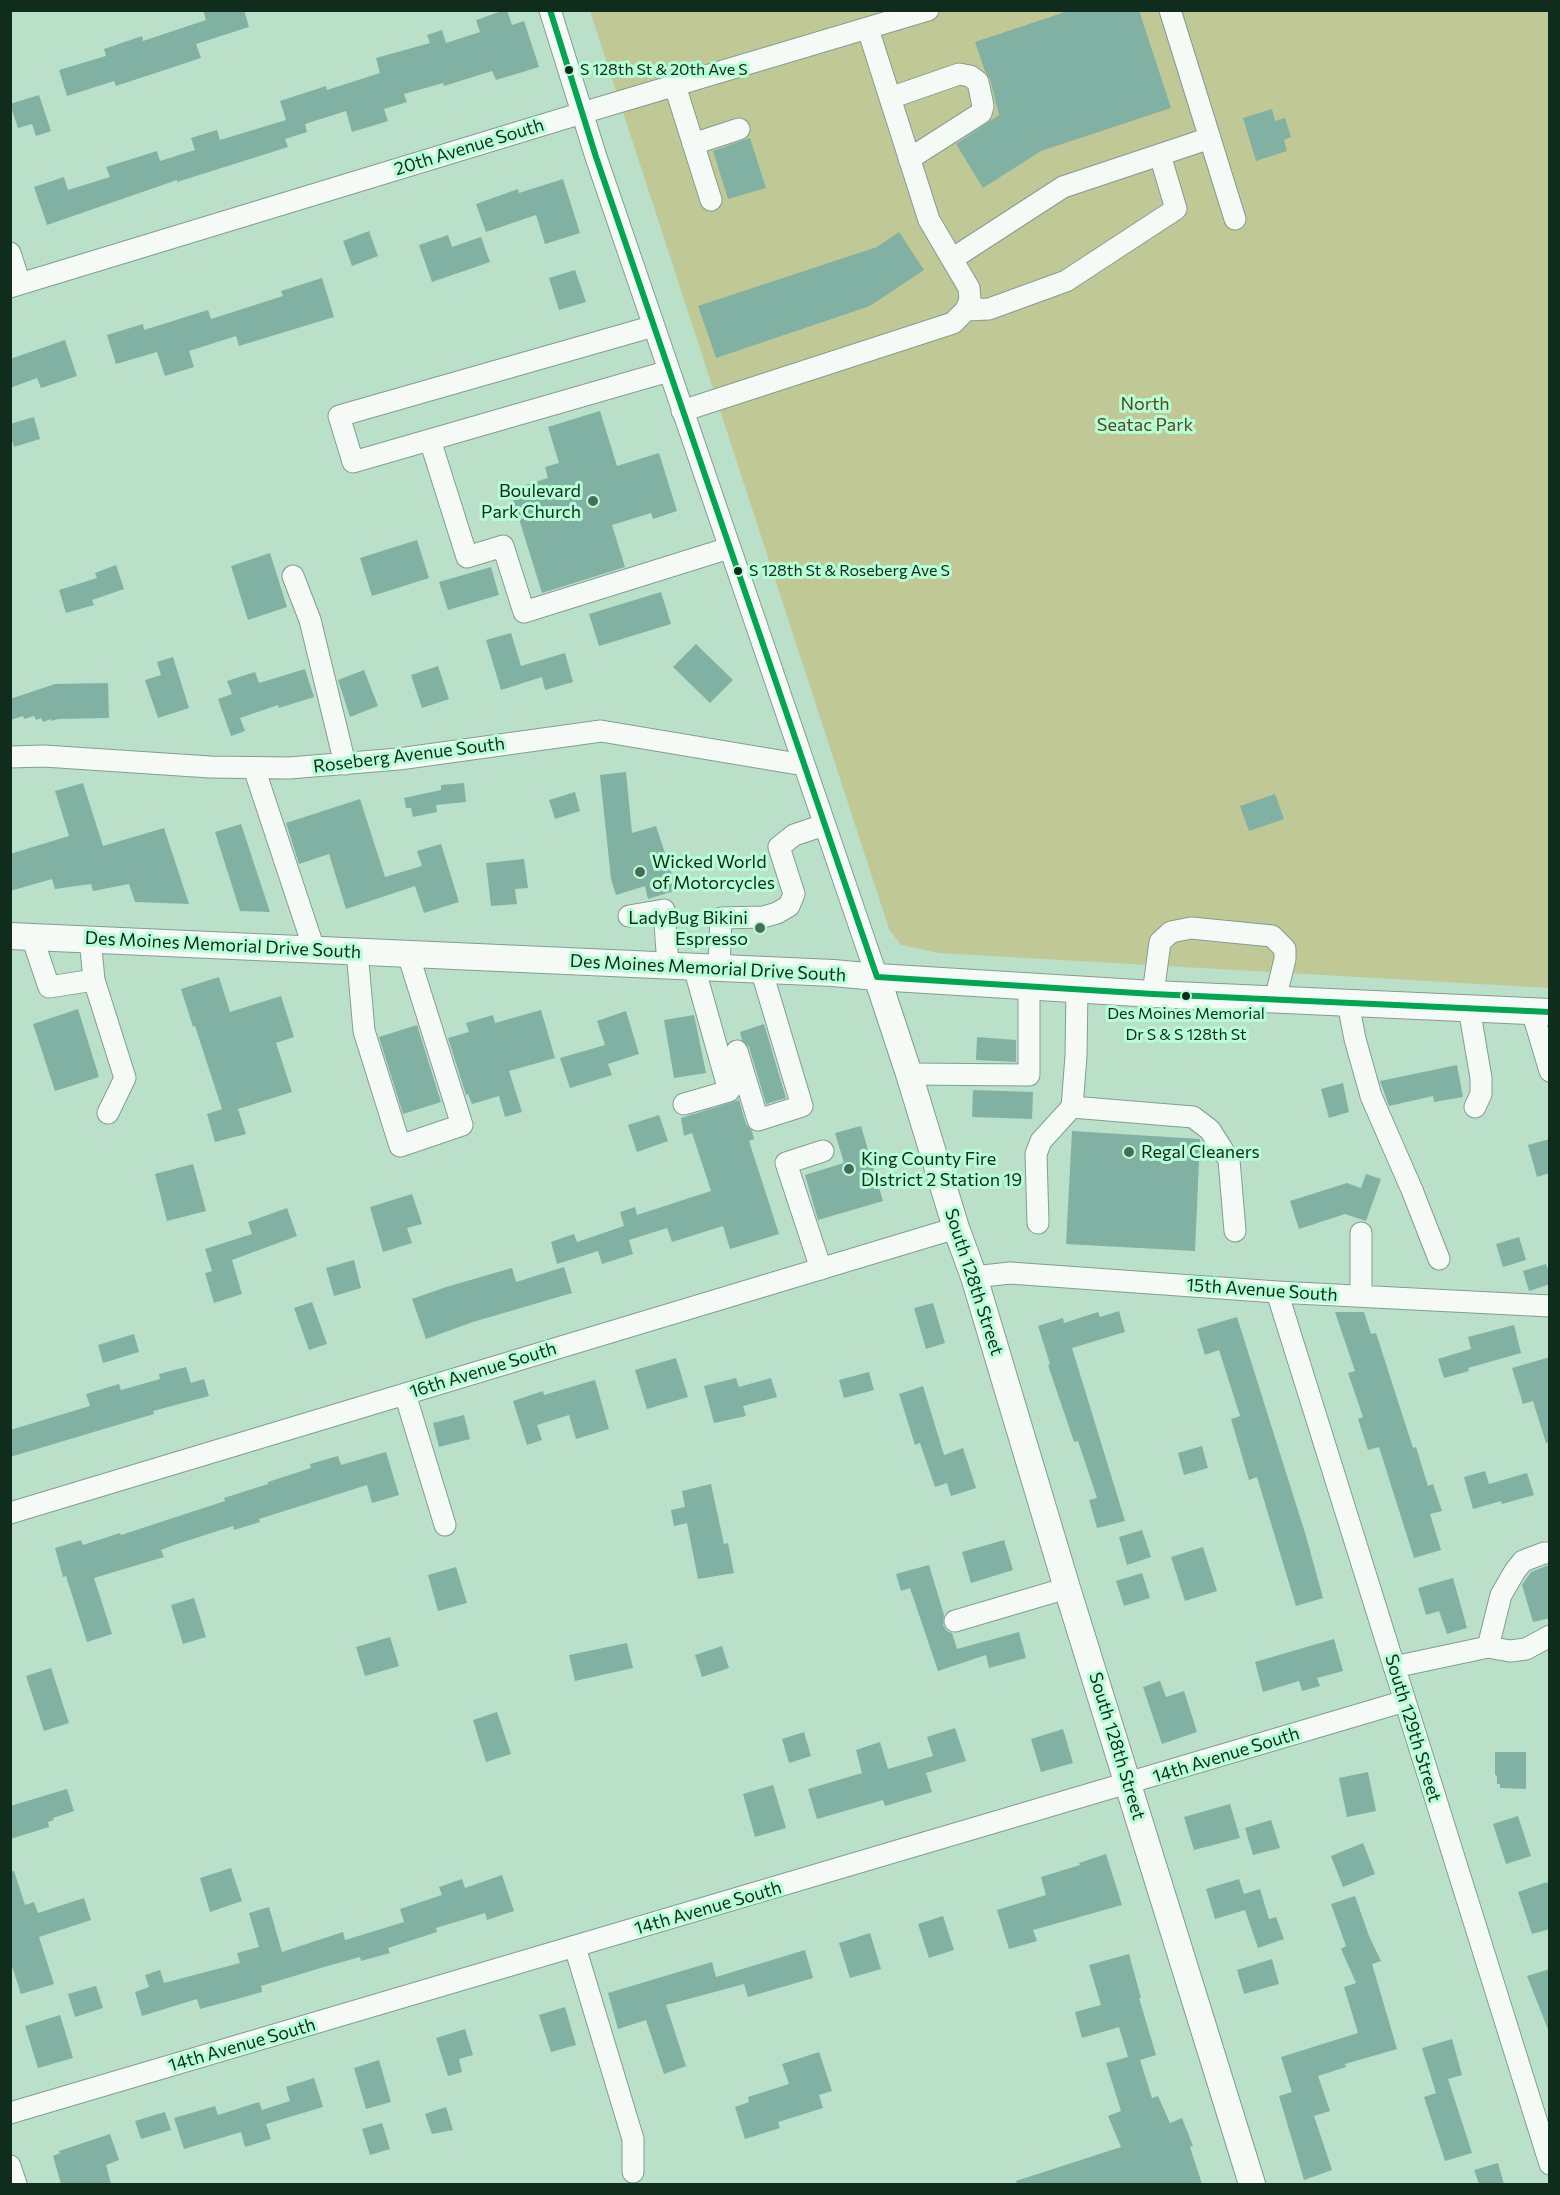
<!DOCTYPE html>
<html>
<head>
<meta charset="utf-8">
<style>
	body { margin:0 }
	#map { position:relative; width:1560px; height:2195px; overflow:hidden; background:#bae0ca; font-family:Commissioner,sans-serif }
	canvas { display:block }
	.frame { position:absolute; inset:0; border:12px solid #0f2c1d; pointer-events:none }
</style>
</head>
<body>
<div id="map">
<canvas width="1560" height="2195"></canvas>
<div class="frame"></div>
</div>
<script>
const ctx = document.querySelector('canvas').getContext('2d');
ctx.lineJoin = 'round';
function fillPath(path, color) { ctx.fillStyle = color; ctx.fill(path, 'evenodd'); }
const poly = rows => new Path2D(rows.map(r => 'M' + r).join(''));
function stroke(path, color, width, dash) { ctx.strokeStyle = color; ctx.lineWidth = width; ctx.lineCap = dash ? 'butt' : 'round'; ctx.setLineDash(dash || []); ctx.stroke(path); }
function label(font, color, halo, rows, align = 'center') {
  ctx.font = font + ' Commissioner,sans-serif'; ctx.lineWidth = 6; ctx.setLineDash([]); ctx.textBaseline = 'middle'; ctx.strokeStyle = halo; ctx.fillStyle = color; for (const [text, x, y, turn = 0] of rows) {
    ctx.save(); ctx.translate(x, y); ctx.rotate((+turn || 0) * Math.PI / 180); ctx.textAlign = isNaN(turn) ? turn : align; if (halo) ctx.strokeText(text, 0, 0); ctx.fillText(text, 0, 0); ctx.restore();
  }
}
const green = poly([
	[590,11,1549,11,1549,988,939,953,901,945,889,929]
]);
const building = poly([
	[203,10,244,10,249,27,196,44,201,58,116,86,114,81,67,96,59,70,106,56,104,49,142,36,143,41,206,20],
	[505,10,507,10,512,25,524,21,539,67,496,80,492,71,444,86,443,83,404,94,407,102,384,109,388,121,352,132,346,111,305,124,307,132,285,139,288,147,177,182,177,180,47,225,34,187,64,177,68,190,110,177,106,167,157,151,160,161,195,150,191,138,217,130,220,140,286,120,280,101,326,86,327,90,380,73,376,58,430,43,427,35,442,30,446,43,480,32,476,20],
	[1071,10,1139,10,1171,108,1041,151,983,188,956,144,999,115,990,79,985,71,975,42],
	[39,95,51,131,36,136,32,124,18,128,10,104],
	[1272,109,1275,121,1285,118,1291,137,1284,140,1287,151,1256,161,1243,118],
	[750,138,766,188,728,199,713,151],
	[563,179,580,233,545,244,536,215,486,232,476,204,518,189,519,193],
	[369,231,378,256,352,266,343,241],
	[899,232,924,270,870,306,716,358,698,306,877,247],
	[448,235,452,247,481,237,490,262,432,282,419,245],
	[575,270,586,302,559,310,549,278],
	[322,278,334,317,239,346,236,336,189,351,194,367,165,376,157,352,116,364,107,335,143,324,144,330,208,310,211,319,283,296,281,291],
	[65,340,77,376,41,388,37,378,10,388,10,359],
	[600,411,617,466,659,453,677,511,653,519,651,513,612,525,625,567,542,593,510,490,548,478,545,467,559,463,548,427],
	[34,417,40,439,14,447,10,434,10,424],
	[417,540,429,578,372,596,360,558],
	[270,553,287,607,248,620,231,566],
	[116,565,124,589,92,600,94,605,66,613,59,590,97,578,95,573],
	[491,567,499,595,448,610,439,582],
	[661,592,671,624,599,646,589,614],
	[511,633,521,666,565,653,573,682,545,690,542,677,501,690,486,640],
	[696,644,733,680,710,703,673,667],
	[173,657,189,708,158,718,145,680,161,675,157,662],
	[438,666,449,699,422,708,411,675],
	[305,669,314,697,279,708,278,705,240,718,245,731,231,736,218,699,232,694,227,681,255,672,259,683],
	[364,670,378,706,350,717,338,680],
	[108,683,109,718,58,719,51,721,51,719,43,722,41,718,36,720,34,716,24,719,23,716,10,720,10,699,55,684],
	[626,772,632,833,656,826,677,890,648,899,645,886,616,895,611,879,600,775],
	[83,783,103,846,164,828,189,904,135,902,129,884,93,891,91,884,55,889,52,879,10,891,10,854,69,836,55,791],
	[464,783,466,802,436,805,437,812,413,817,411,808,406,808,404,798,441,790,441,785],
	[575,792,580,811,555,819,549,800],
	[1275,794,1284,819,1249,831,1240,806],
	[360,799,385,877,422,866,417,851,441,844,459,902,424,913,415,886,346,909,329,854,299,864,286,823],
	[241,824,270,912,240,911,215,832],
	[524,859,528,888,515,889,517,904,491,906,486,863],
	[219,977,230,1012,281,996,294,1037,276,1043,292,1092,238,1109,246,1134,215,1142,207,1114,222,1109,195,1026,193,1027,181,989],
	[78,1009,99,1077,55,1091,33,1024],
	[541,1010,555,1058,509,1071,522,1112,505,1117,499,1096,472,1104,468,1094,466,1095,448,1038,469,1032,466,1023,493,1015,495,1023],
	[626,1011,639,1054,608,1064,612,1075,570,1088,560,1058,605,1045,597,1021],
	[694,1015,706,1073,674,1078,664,1020],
	[764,1024,786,1098,766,1104,749,1047,742,1040,740,1032],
	[417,1025,441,1102,403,1114,379,1037],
	[977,1037,1016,1040,1016,1062,976,1060],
	[1457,1065,1463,1097,1434,1102,1433,1096,1389,1106,1380,1081],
	[1343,1083,1349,1112,1329,1118,1321,1089],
	[973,1090,1033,1092,1032,1119,972,1117],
	[739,1100,746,1124,752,1131,754,1139,749,1141,779,1234,730,1249,723,1226,672,1242,667,1228,629,1240,633,1254,602,1264,598,1251,557,1264,551,1242,574,1234,577,1242,624,1226,620,1212,635,1207,637,1215,711,1191,692,1133,684,1136,681,1118],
	[659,1115,668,1141,637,1152,628,1125],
	[861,1126,883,1201,818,1220,805,1175,844,1163,835,1133],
	[1072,1131,1200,1139,1195,1251,1066,1244],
	[1550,1139,1550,1173,1537,1177,1528,1145],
	[193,1164,206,1211,167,1221,155,1174],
	[1366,1174,1381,1179,1366,1221,1345,1214,1299,1229,1290,1201,1347,1183,1361,1188],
	[412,1194,422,1224,407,1228,412,1243,383,1252,370,1207],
	[287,1208,297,1236,232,1260,242,1294,214,1303,205,1273,212,1271,205,1249,252,1234,248,1222],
	[1519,1237,1526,1260,1503,1267,1496,1244],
	[354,1260,361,1288,334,1296,326,1268],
	[1546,1264,1550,1275,1550,1284,1529,1291,1523,1271],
	[564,1267,572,1293,473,1322,426,1339,412,1299,446,1287,512,1268,516,1282],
	[312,1302,327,1344,309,1350,294,1308],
	[933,1303,945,1343,926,1349,914,1308],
	[1119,1311,1125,1332,1072,1348,1125,1521,1097,1528,1089,1500,1097,1498,1078,1441,1074,1442,1048,1365,1050,1364,1038,1326,1063,1318,1064,1323,1098,1312,1100,1317],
	[1335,1312,1364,1312,1371,1334,1376,1333,1413,1448,1416,1447,1428,1486,1433,1484,1442,1511,1430,1514,1441,1550,1414,1558,1379,1447,1368,1450,1358,1419,1363,1417,1348,1373,1355,1371],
	[1237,1317,1306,1536,1323,1598,1296,1606,1257,1477,1249,1480,1231,1419,1240,1416,1219,1350,1205,1355,1197,1329],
	[1514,1325,1521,1353,1468,1368,1469,1371,1444,1378,1438,1359,1471,1349,1468,1337],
	[134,1334,139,1352,103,1363,98,1345],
	[1550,1357,1550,1442,1546,1443,1533,1401,1523,1404,1512,1368],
	[676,1358,688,1397,647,1409,635,1370],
	[186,1367,191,1383,204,1379,209,1396,153,1411,154,1414,10,1457,10,1430,90,1406,86,1394,119,1384,121,1390,160,1379,159,1374],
	[869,1372,874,1390,844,1398,839,1380],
	[736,1378,739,1387,771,1378,777,1397,743,1406,746,1416,714,1423,704,1386],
	[595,1380,609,1429,576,1439,569,1415,537,1425,542,1440,527,1445,513,1401,543,1391,544,1395],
	[923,1386,944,1455,963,1448,976,1488,951,1496,947,1483,935,1487,920,1443,915,1445,899,1394],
	[464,1415,470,1439,439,1447,433,1423],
	[1202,1446,1208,1468,1184,1475,1178,1453],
	[386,1452,399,1495,372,1503,367,1485,259,1519,260,1522,234,1530,233,1526,174,1545,161,1550,164,1557,94,1578,112,1634,87,1642,66,1576,63,1577,55,1548,81,1540,83,1545,120,1533,121,1535,225,1501,224,1498,268,1484,268,1482,311,1468,310,1464,338,1456,341,1465],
	[1485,1471,1489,1484,1527,1473,1534,1495,1502,1504,1501,1501,1473,1509,1464,1477],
	[711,1484,724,1544,728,1543,734,1573,698,1579,687,1523,674,1526,671,1510,685,1507,682,1491],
	[1142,1530,1151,1557,1127,1565,1119,1537],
	[1004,1540,1013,1570,971,1583,962,1552],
	[1203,1547,1217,1591,1185,1601,1171,1557],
	[929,1565,944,1615,943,1625,947,1631,952,1633,957,1649,1019,1632,1026,1658,989,1668,986,1655,938,1671,910,1588,901,1591,896,1574],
	[1546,1566,1550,1566,1550,1618,1533,1622,1522,1585,1531,1572],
	[456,1567,467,1603,438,1611,428,1575],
	[1142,1573,1150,1598,1124,1606,1116,1581],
	[1453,1578,1467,1628,1447,1634,1439,1611,1426,1615,1418,1588],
	[194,1598,206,1637,183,1644,171,1605],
	[390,1637,399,1666,365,1676,356,1647],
	[1334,1639,1343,1671,1317,1678,1320,1686,1302,1691,1299,1681,1263,1692,1255,1662],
	[627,1643,633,1668,575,1681,569,1655],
	[722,1646,729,1668,702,1677,695,1655],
	[51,1668,69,1723,44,1731,26,1676],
	[1160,1681,1166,1697,1184,1691,1197,1732,1162,1744,1143,1687],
	[497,1712,511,1754,486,1762,473,1720],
	[955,1728,966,1761,926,1773,932,1792,885,1806,883,1800,817,1819,808,1789,862,1773,856,1750,880,1742,888,1769,933,1756,927,1737],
	[1063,1729,1073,1763,1041,1772,1031,1739],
	[804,1732,811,1756,789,1763,782,1739],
	[1495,1752,1526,1752,1526,1789,1500,1788,1500,1784,1497,1784,1497,1776,1495,1775],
	[1368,1772,1376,1811,1347,1817,1339,1778],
	[773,1785,786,1828,755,1837,743,1794],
	[67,1789,74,1811,53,1818,54,1820,48,1822,49,1827,10,1839,10,1806],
	[1230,1804,1240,1838,1194,1850,1184,1817],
	[1518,1816,1531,1856,1506,1864,1493,1824],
	[1271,1820,1280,1848,1253,1855,1245,1828],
	[1363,1843,1375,1874,1343,1887,1331,1856],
	[1106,1854,1122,1905,1033,1930,1037,1941,1009,1949,997,1910,1046,1895,1041,1877,1080,1865,1079,1863],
	[231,1868,242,1901,210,1912,200,1878],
	[14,1871,25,1905,34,1902,38,1913,84,1898,91,1920,39,1937,54,1984,21,1994,10,1960,10,1872],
	[502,1875,514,1911,487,1920,485,1913,436,1928,437,1932,388,1948,390,1953,361,1961,360,1957,324,1967,261,1986,262,1992,226,2002,200,2009,197,1999,142,2016,135,1992,149,1987,145,1975,160,1970,164,1983,240,1963,237,1953,259,1947,249,1913,269,1907,282,1952,343,1932,345,1940,404,1922,400,1909,442,1895,439,1887,462,1879,465,1888],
	[1239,1879,1244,1894,1260,1889,1269,1919,1276,1917,1284,1939,1258,1948,1245,1910,1215,1919,1206,1889],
	[1547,1882,1550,1891,1550,1929,1532,1934,1518,1892],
	[1355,1896,1369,1936,1381,1961,1372,1964,1397,2049,1345,2064,1346,2067,1318,2076,1330,2111,1314,2116,1332,2170,1304,2180,1279,2096,1292,2092,1281,2057,1358,2033,1344,1987,1356,1983,1341,1949,1346,1946,1331,1904],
	[943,1916,954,1950,929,1958,918,1924],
	[870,1933,881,1969,850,1978,839,1943],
	[805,1950,813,1978,748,1997,744,1984,666,2005,686,2066,664,2074,646,2020,618,2029,608,1993,712,1962,716,1977],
	[1129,1954,1141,1998,1139,1998,1156,2055,1140,2060,1152,2098,1158,2096,1170,2123,1182,2118,1193,2146,1190,2147,1202,2184,1017,2184,1016,2181,1121,2147,1108,2116,1121,2111,1106,2063,1128,2057,1119,2027,1082,2038,1075,2012,1101,2005,1089,1965],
	[1272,1959,1279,1984,1244,1994,1237,1970],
	[1550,1969,1550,2032,1549,2032,1527,1976],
	[96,1986,103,2008,75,2017,68,1994],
	[565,2007,576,2045,551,2052,539,2015],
	[60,2015,73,2058,38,2068,25,2026],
	[465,2029,473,2055,459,2059,462,2072,448,2076,436,2038],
	[1452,2039,1462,2075,1448,2079,1472,2153,1445,2161,1424,2097,1436,2093,1422,2048],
	[819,2052,832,2091,819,2095,823,2108,778,2122,780,2128,745,2139,735,2107,749,2102,748,2097,789,2084,782,2064],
	[379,2060,391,2102,366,2109,354,2068],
	[314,2078,323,2107,266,2124,271,2139,245,2147,241,2132,184,2149,174,2118,215,2106,218,2115,259,2102,262,2110,290,2101,286,2087],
	[446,2107,453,2130,432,2134,425,2114],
	[165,2112,171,2130,141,2139,135,2121],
	[382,2123,390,2149,370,2155,362,2129],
	[110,2134,119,2160,106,2165,111,2184,61,2184,53,2156,60,2153,59,2151],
	[1498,2163,1504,2184,1479,2184,1474,2170]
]);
const minor = poly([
	[550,10,596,157,877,977],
	[1170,10,1235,219],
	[675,86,711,200],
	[890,98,959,74,970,76,978,82,983,106,981,113,909,159],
	[693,144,739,129],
	[10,253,20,284],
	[952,259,1063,187,1210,138],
	[10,287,582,113,928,10],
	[966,310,989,309,1066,281,1176,209,1160,155],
	[654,326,339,416,353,462,669,371],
	[682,411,953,323,966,310,970,300,969,288,929,220,868,29],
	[430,440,467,557,503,546,524,612,729,548],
	[293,576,310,620,345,764],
	[10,757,44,756,210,767,289,768,399,759,601,731,804,765],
	[254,768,314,949],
	[629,916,664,910,668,966],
	[32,937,49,987,94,980,125,1078,108,1113],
	[90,939,94,980],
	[357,951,364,1031,400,1146,462,1125,408,954],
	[719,968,721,918,763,917,777,913,789,906,794,894,779,847,794,835,824,825],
	[1153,994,1160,942,1171,932,1191,928,1272,936,1285,949,1285,959,1275,1000],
	[1348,1003,1355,1039,1371,1096,1412,1190,1439,1259],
	[1469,1008,1481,1078,1481,1094,1475,1107],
	[1532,1011,1550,1071],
	[737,1051,758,1120,802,1106,761,969],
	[909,1074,1029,1075,1029,987],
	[684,1104,729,1091,694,967],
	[1072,1107,1076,1056,1077,990],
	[1038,1223,1036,1154,1041,1141,1072,1107,1193,1117,1210,1130,1229,1160,1235,1231],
	[1361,1233,1361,1296],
	[821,1269,786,1163,823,1151],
	[974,1277,1010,1273,1277,1292,1550,1306],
	[1277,1292,1550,2164],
	[405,1394,445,1525],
	[10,1513,956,1228],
	[955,1621,1067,1588],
	[1488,1647,1501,1595,1515,1571,1523,1561,1544,1553,1550,1553],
	[1394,1667,1488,1647,1510,1651,1526,1649,1550,1636],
	[575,1947,633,2139,633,2172],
	[10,2113,1405,1701],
	[10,2166,16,2184]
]);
const major = poly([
	[10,936,833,973,877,977,1153,994,1550,1012],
	[877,977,909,1074,956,1228,974,1277,1067,1588,1252,2184]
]);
const bus1 = poly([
	[550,10,596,157,877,977],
	[877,977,1153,994,1550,1012]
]);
const markers = [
	[569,70,5,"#0f2c1d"],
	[593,501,6,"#4b6b5a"],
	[738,571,5,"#0f2c1d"],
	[640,872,6,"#4b6b5a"],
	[760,928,6,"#4b6b5a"],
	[1186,996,5,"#0f2c1d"],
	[1129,1152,6,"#4b6b5a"],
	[849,1169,6,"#4b6b5a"]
];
const busNames = [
	["S 128th St & 20th Ave S",580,70],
	["S 128th St & Roseberg Ave S",749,571],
	["Des Moines Memorial",1186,1014,"center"],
	["Dr S & S 128th St",1186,1035,"center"]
];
const streetNames = [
	["20th Avenue South",469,147,-17],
	["Roseberg Avenue South",409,755,-7],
	["Des Moines Memorial Drive South",223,945,3],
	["Des Moines Memorial Drive South",708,968,3],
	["South 128th Street",974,1282,72],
	["15th Avenue South",1262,1290,4],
	["16th Avenue South",483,1370,-17],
	["South 129th Street",1413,1728,73],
	["South 128th Street",1117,1746,73],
	["14th Avenue South",1226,1755,-17],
	["14th Avenue South",708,1908,-16],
	["14th Avenue South",242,2045,-16]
];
const parkNames = [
	["North",1145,404],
	["Seatac Park",1145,425]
];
const poiNames = [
	["Boulevard",581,491,"right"],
	["Park Church",581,512,"right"],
	["Wicked World",652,862],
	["of Motorcycles",652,883],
	["LadyBug Bikini",748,918,"right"],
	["Espresso",748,939,"right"],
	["Regal Cleaners",1141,1152],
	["King County Fire",861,1159],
	["DIstrict 2 Station 19",861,1180]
];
fillPath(green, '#c0c996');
fillPath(building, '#81b1a2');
stroke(minor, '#819f8f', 23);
stroke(major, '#819f8f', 28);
stroke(minor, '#f5faf7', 21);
stroke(major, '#f5faf7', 26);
stroke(bus1, '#00a651', 6);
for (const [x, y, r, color] of markers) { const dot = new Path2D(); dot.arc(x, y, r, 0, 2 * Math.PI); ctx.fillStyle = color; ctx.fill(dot); stroke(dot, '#b7fdd5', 2); }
label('16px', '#0f2c1d', '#b7fdd5', busNames, 'left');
label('18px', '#0f2c1d', '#b7fdd5', streetNames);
label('18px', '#524a20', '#b7fdd5', parkNames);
label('18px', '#0f2c1d', '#b7fdd5', poiNames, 'left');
</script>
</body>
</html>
